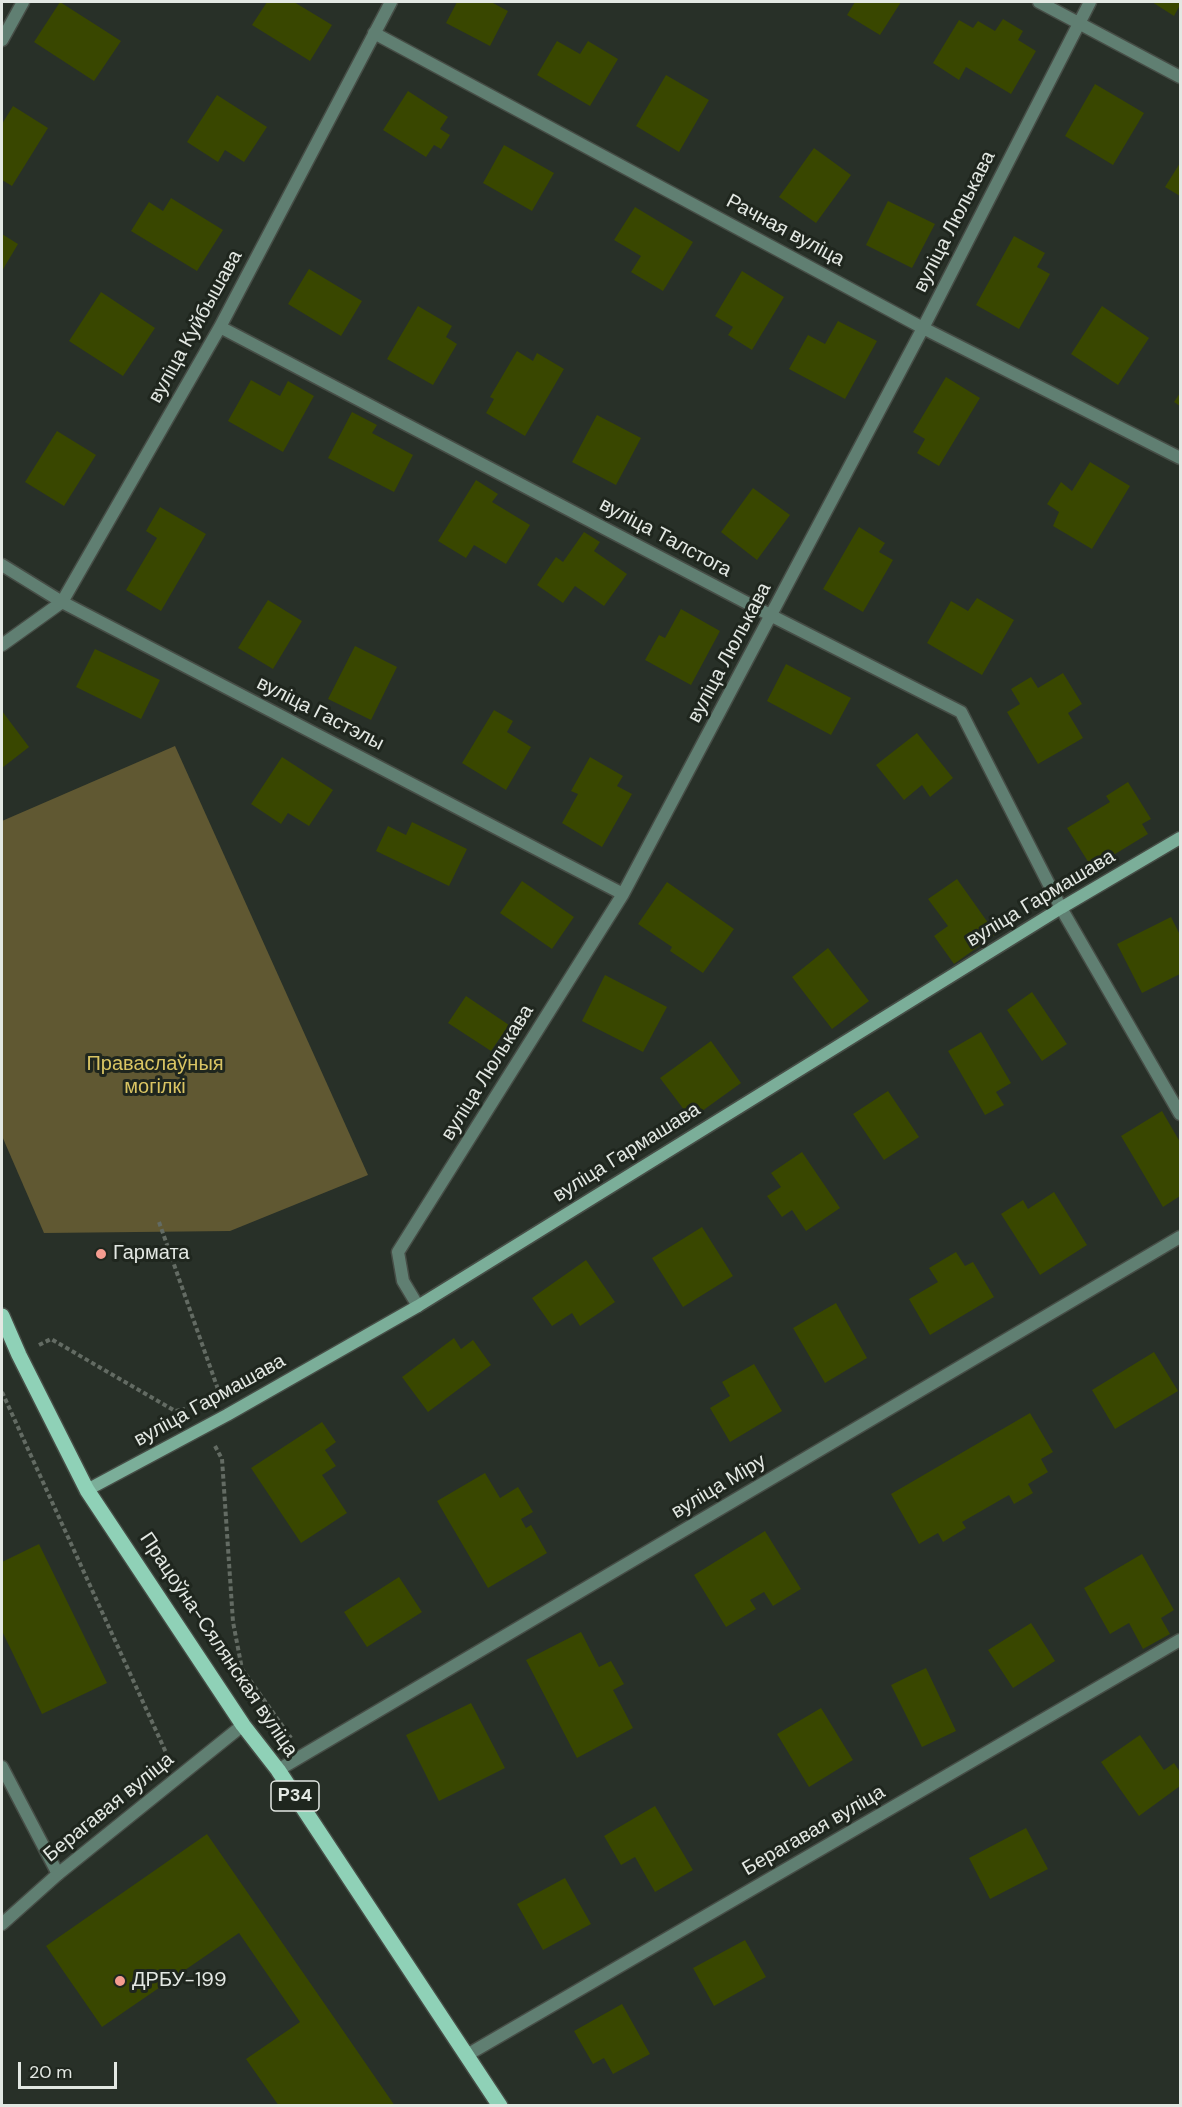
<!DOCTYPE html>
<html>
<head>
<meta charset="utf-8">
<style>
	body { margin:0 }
	#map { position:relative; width:1182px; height:2107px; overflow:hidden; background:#283028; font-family:"DM Sans",sans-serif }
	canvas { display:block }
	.frame { position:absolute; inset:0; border:3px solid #e3e8e3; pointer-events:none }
	.scale { position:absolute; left:18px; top:2062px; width:99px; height:27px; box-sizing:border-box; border:3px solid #e3e8e3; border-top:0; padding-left:8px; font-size:18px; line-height:21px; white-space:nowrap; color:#e3e8e3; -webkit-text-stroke:4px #1f261e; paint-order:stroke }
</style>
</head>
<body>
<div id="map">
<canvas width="1182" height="2107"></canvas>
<div class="frame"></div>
<div class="scale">20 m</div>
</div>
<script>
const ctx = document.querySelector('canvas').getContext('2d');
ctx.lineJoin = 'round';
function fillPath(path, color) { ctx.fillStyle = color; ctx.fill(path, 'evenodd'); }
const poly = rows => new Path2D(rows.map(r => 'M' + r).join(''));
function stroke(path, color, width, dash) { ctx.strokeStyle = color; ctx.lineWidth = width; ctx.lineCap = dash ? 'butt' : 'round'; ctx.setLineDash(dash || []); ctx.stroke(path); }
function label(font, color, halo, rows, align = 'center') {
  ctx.font = font + ' "DM Sans",sans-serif'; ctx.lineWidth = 6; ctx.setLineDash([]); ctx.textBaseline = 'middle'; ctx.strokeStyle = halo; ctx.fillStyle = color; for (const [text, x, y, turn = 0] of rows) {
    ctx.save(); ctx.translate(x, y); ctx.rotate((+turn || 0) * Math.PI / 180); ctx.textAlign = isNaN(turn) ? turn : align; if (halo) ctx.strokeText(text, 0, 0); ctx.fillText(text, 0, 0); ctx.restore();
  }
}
const green = poly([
	[175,746,368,1175,230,1231,44,1233,2,1136,2,821]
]);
const building = poly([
	[60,2,121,41,94,81,34,42],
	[267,2,294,2,332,25,310,61,252,25],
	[457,2,491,2,508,11,490,46,446,23],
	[855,2,901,2,880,35,847,15],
	[1152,2,1180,2,1180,5,1174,16],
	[1003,19,1023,31,1018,40,1036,51,1011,94,966,67,959,80,933,63,959,20,973,28,978,21,995,31],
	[557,41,580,54,588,41,618,59,590,106,537,75],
	[666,75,709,100,679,152,636,126],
	[1095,84,1144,113,1113,165,1065,136],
	[408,91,448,117,440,129,450,135,441,149,434,145,426,157,383,130],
	[217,95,267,127,244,162,225,150,218,162,187,142],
	[13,106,48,128,12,186,2,180,2,124],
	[504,145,554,173,532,211,483,183],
	[814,148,851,175,816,223,779,197],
	[1180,163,1180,196,1165,187],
	[171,198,223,230,197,271,131,231,149,202,163,211],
	[888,201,935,224,912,268,866,245],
	[635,207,693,242,663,291,631,272,641,256,614,240],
	[2,234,18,244,2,271],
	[1014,236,1045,253,1037,267,1050,274,1019,329,976,305],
	[309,269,362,301,341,336,288,304],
	[742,271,784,297,752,350,728,335,733,327,715,316],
	[101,292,155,328,123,376,69,341],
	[418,306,452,326,446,337,457,344,433,385,387,359],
	[1102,306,1149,338,1118,385,1071,354],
	[838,321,877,341,845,399,789,369,808,335,825,344],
	[517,351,533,361,537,353,564,369,525,436,486,413,494,399,490,397],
	[946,377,980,398,939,466,917,453,925,439,913,432],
	[251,380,280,396,288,381,314,396,283,452,228,421],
	[1180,393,1180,406,1174,402],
	[352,412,377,425,372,433,413,455,394,492,328,458],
	[597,415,641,438,616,485,572,462],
	[57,431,96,455,64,506,25,482],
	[1090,462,1130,486,1092,549,1053,526,1059,512,1047,504,1061,482,1072,491],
	[476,480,498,494,492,502,530,525,506,564,474,545,466,558,438,541],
	[753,488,790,515,757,560,721,532],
	[160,507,206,534,161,611,126,590,157,538,146,531],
	[859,527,885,543,879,552,893,560,863,612,823,589],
	[584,532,600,542,594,551,627,574,604,606,575,586,563,603,537,585,556,557,563,562],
	[977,598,1014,620,982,675,927,643,951,601,968,611],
	[268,600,302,621,273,669,238,648],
	[681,609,720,631,691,685,645,660,659,635,665,638],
	[355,646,397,667,371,720,328,699],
	[95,649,160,680,141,719,76,687],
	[786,664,851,698,831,735,767,701],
	[1063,673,1082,704,1068,713,1083,738,1038,764,1007,712,1020,704,1011,689,1031,677,1038,688],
	[494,710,513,721,507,732,531,747,506,790,462,763],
	[2,711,29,747,2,768],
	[917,733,953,778,930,797,922,785,904,800,876,765],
	[282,757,333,790,309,826,288,813,281,824,251,804],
	[590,757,623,776,617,786,632,794,602,847,562,823,578,794,571,791],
	[1128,782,1151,819,1142,824,1148,834,1092,868,1067,828,1110,802,1106,796],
	[412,822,467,849,449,886,376,851,388,826,406,835],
	[957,879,996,934,954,964,934,936,948,926,928,899],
	[522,881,574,917,552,949,500,913],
	[667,882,734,929,703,973,670,951,672,947,638,924],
	[1171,917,1180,935,1180,974,1142,993,1117,944],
	[828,948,869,1001,832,1029,792,977],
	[605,975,667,1007,643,1052,582,1021],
	[1032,992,1067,1044,1042,1061,1007,1010],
	[466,996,509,1025,491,1051,448,1023],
	[981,1032,1011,1083,996,1092,1004,1105,985,1115,948,1051],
	[711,1041,741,1083,691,1119,660,1078],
	[888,1091,919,1137,884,1160,853,1114],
	[1162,1111,1180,1142,1180,1196,1163,1207,1121,1136],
	[802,1152,840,1208,806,1231,792,1210,782,1217,767,1196,781,1187,771,1173],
	[1054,1192,1087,1245,1040,1275,1001,1214,1023,1200,1028,1209],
	[702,1227,733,1276,683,1307,652,1258],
	[956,1252,965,1266,973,1262,994,1297,930,1335,909,1299,938,1282,929,1268],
	[586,1260,615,1302,580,1326,572,1313,552,1326,532,1298],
	[836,1303,867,1358,825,1383,793,1328],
	[454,1338,461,1349,473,1340,491,1365,428,1412,402,1377],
	[1154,1352,1178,1391,1115,1429,1092,1390],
	[754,1364,782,1411,730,1442,710,1408,730,1396,722,1382],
	[1030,1413,1053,1452,1041,1459,1048,1472,1028,1484,1033,1493,1014,1504,1009,1495,962,1522,966,1528,943,1542,938,1533,919,1544,891,1494],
	[322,1422,336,1442,325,1450,336,1466,322,1475,347,1513,301,1543,251,1468],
	[485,1473,500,1498,518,1487,533,1512,521,1519,526,1528,531,1525,547,1553,488,1588,437,1501],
	[765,1531,801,1589,773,1606,764,1592,750,1600,756,1609,726,1627,694,1575],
	[39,1544,107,1683,42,1714,2,1631,2,1562],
	[1142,1554,1174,1610,1161,1618,1170,1634,1143,1649,1129,1623,1110,1634,1084,1588],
	[399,1577,422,1612,367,1647,344,1612],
	[1031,1623,1055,1661,1013,1688,988,1650],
	[581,1632,599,1667,611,1661,624,1684,613,1690,633,1728,577,1758,526,1660],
	[926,1668,956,1731,922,1747,891,1685],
	[471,1703,505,1768,439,1801,406,1735],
	[821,1708,853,1760,809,1787,777,1734],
	[1140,1735,1164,1770,1174,1763,1180,1772,1180,1786,1139,1816,1101,1762],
	[655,1806,693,1870,655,1892,635,1857,621,1865,604,1836],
	[1026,1828,1048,1869,990,1899,969,1858],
	[207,1834,333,2016,395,2106,279,2106,246,2059,300,2022,239,1933,102,2027,46,1946],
	[565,1878,591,1924,543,1950,517,1904],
	[745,1940,766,1977,714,2006,693,1968],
	[622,2004,650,2054,613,2074,604,2058,593,2064,574,2031]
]);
const path = poly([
	[159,1222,220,1395],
	[39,1345,51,1339,175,1411,185,1409],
	[2,1392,168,1757],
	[215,1446,222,1459,233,1622,242,1669,291,1738]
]);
const lane = poly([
	[2,1767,58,1874]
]);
const street = poly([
	[1039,2,1180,77],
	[374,33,923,328,1180,458],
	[2,40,23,2],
	[220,327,772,616,961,712,1061,908,1180,1114],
	[2,565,62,602,623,894],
	[2,645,62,602,220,327,391,2],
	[418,1306,403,1281,398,1252,623,894,923,328,1090,2],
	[278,1770,1180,1237],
	[2,1924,58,1874,243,1725],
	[467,2055,1180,1640]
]);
const secondary = poly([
	[87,1490,227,1415,418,1306,1061,908,1180,838]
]);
const primary = poly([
	[2,1316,19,1355,87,1490,243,1725,278,1770,500,2106]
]);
const markers = [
	[101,1254,6,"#f59c90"],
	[120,1981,6,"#f59c90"]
];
const shields = [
	[295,1796,48]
];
const shieldNames = [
	["Р34",295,1796]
];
const streetNames = [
	["вуліца Люлькава",955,222,-63],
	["Рачная вуліца",785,231,28],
	["вуліца Куйбышава",196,327,-61],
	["вуліца Талстога",665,538,28],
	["вуліца Люлькава",730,653,-62],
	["вуліца Гастэлы",320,714,27],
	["вуліца Гармашава",1041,899,-31],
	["вуліца Люлькава",488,1073,-58],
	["вуліца Гармашава",627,1153,-32],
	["вуліца Гармашава",210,1401,-29],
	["вуліца Міру",719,1487,-31],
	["Працоўна-Сялянская вуліца",218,1645,56],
	["Берагавая вуліца",109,1808,-39],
	["Берагавая вуліца",814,1831,-30]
];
const parkNames = [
	["Праваслаўныя",155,1065],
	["могілкі",155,1088]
];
const poiNames = [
	["Гармата",113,1254],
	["ДРБУ-199",132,1981]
];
fillPath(green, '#605832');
fillPath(building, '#394700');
stroke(lane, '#464d46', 15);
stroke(street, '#464d46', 15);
stroke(secondary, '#464d46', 15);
stroke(primary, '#464d46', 18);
stroke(path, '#636b63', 4, [4.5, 3]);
stroke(lane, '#607f72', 12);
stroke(street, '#607f72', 12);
stroke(secondary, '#7bae99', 12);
stroke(primary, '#8fd1b7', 15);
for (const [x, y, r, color] of markers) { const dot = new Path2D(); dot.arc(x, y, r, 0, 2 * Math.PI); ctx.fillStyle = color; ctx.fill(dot); stroke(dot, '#1f261e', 2); }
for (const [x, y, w] of shields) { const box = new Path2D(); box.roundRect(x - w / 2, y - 15, w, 30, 4.5); ctx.fillStyle = '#1f261e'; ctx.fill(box); stroke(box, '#e3e8e3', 1.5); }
label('bold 18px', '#e3e8e3', null, shieldNames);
label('20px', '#e3e8e3', '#1f261e', streetNames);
label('20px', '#d9c463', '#1f261e', parkNames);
label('20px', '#e3e8e3', '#1f261e', poiNames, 'left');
</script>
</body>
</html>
